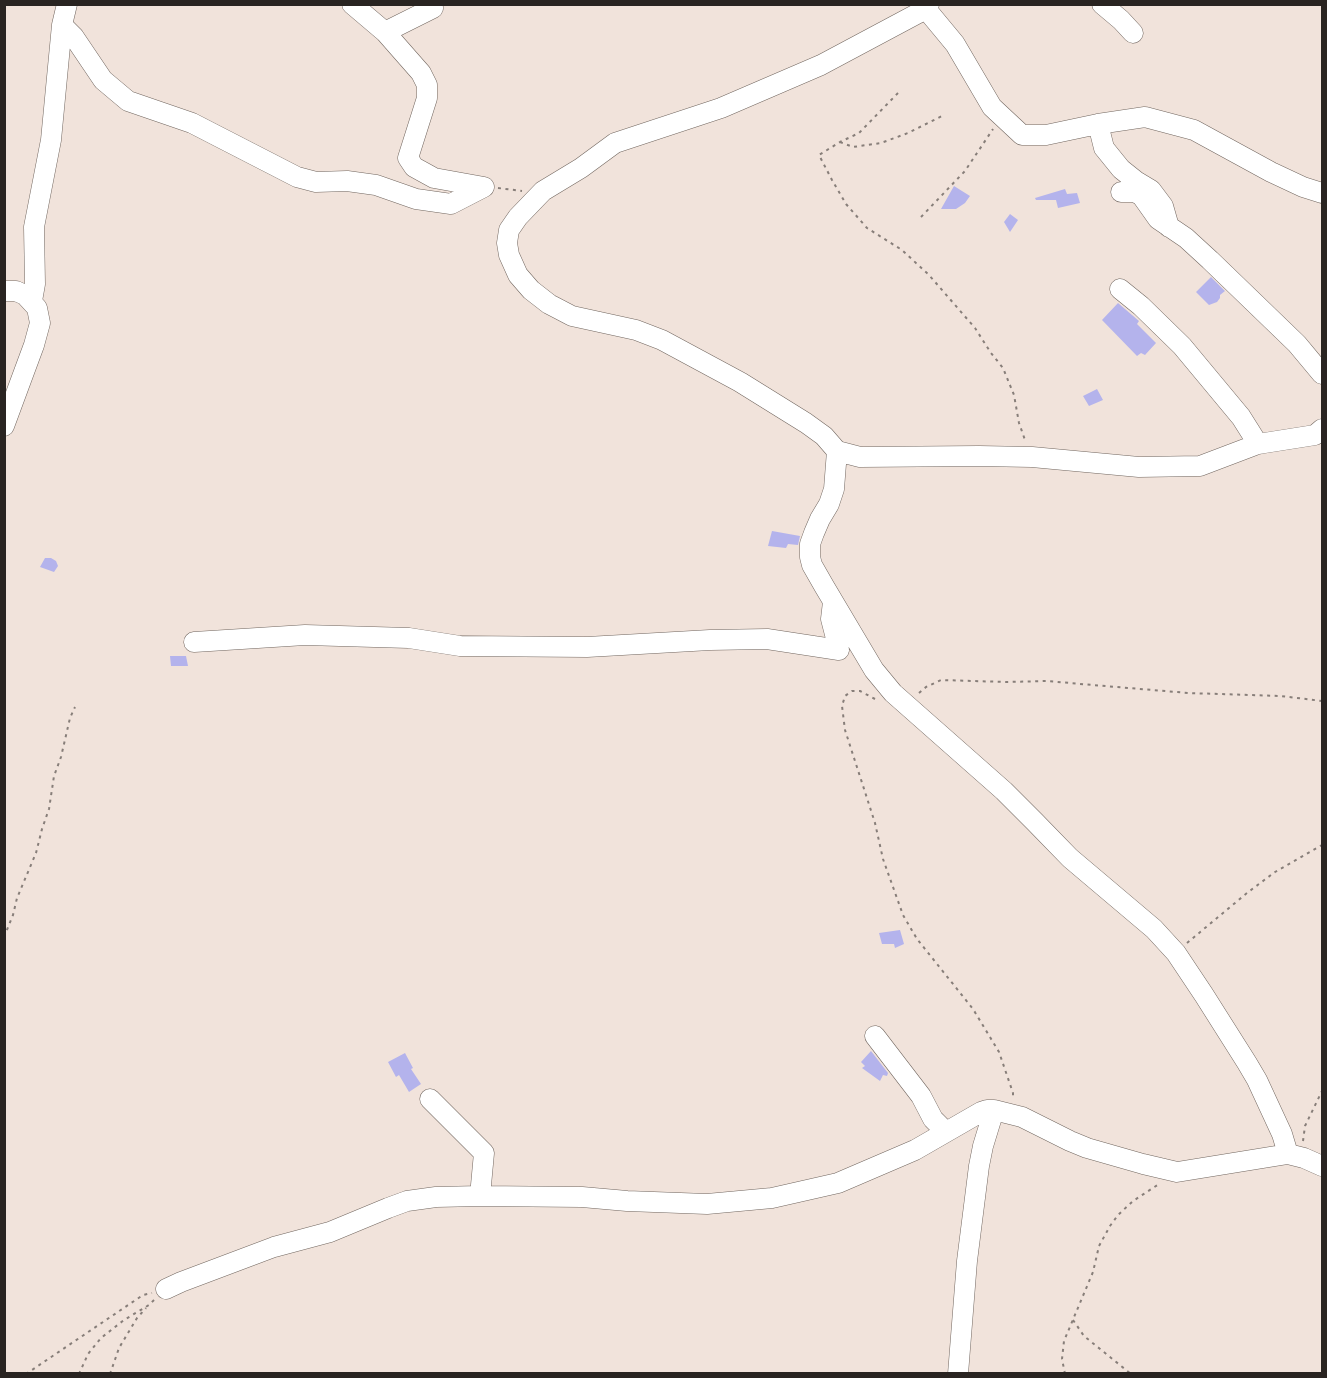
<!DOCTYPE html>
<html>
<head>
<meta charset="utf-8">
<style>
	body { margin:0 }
	#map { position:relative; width:1327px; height:1378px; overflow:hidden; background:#f1e3db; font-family:"Sofia Sans Condensed",sans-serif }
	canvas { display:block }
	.frame { position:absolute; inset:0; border:6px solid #292421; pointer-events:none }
</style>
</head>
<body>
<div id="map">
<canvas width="1327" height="1378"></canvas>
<div class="frame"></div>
</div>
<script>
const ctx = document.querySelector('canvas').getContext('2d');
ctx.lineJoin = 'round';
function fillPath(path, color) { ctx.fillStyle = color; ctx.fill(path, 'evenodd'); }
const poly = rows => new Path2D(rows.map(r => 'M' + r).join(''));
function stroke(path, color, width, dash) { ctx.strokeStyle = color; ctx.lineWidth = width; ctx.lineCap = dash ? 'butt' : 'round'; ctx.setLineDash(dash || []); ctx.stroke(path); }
const building = poly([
	[954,186,970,196,965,203,956,209,941,209],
	[1065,189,1067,194,1077,193,1080,203,1058,208,1056,200,1036,200,1035,198],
	[1010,214,1018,220,1010,232,1004,222],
	[1211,277,1225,291,1220,295,1220,298,1217,302,1209,305,1196,292],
	[1118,303,1139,321,1137,324,1156,343,1145,355,1141,353,1137,356,1102,320],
	[1097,389,1103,400,1089,406,1083,396],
	[772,531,800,536,798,545,788,544,786,548,768,546],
	[45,558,51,558,56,561,58,566,54,572,40,567],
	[170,656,186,656,188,666,171,666],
	[900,930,904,944,895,948,894,944,882,944,879,933],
	[871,1051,888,1073,887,1076,883,1075,880,1081,862,1068,865,1066,861,1062],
	[405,1053,413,1068,411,1069,421,1084,409,1092,399,1075,396,1077,388,1062]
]);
const path = poly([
	[898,93,859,133,840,142,819,155,832,180,846,204,867,228,902,250,929,275,975,328,991,353,1003,368,1014,395,1019,423,1025,440],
	[840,142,853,147,881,143,908,133,944,115],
	[498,188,522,191],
	[921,217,965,171,993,129],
	[919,693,926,687,941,680,1006,682,1046,681,1188,693,1281,696,1322,701],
	[875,699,860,691,852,691,845,696,842,706,845,730,875,823,883,859,903,915,917,939,973,1009,999,1052,1013,1093,1013,1097],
	[4,937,13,915,17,898,36,853,42,829,49,809,54,776,61,757,70,718,75,707],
	[1187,943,1247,893,1275,872,1322,845],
	[1303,1141,1305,1126,1322,1091],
	[1073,1320,1084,1336,1131,1374],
	[26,1374,143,1295,152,1293],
	[79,1374,88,1354,101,1338,124,1320,149,1305,155,1299],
	[110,1374,119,1348,137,1318,146,1308],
	[1065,1374,1062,1359,1064,1341,1093,1272,1099,1246,1110,1226,1118,1215,1133,1201,1159,1184]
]);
const minor = poly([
	[352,4,385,32,421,73,427,85,427,98,408,158,414,167,434,178,484,187],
	[929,4,926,9,821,65,721,108,615,143,581,168,543,191,518,217,509,230,507,243,509,255,518,275,531,290,549,304,572,316,636,330,662,340,740,382,806,423,824,436,837,451,860,457,979,456,1032,457,1139,467,1200,466,1258,444,1315,435,1322,429],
	[1102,4,1121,20,1133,33],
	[926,9,955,44,992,107,1022,135,1046,135,1098,124],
	[62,25,74,37,103,80,128,101,192,123,297,177,316,182,347,181,376,185,416,199,451,204,484,187],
	[385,32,433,8],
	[1121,192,1134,192,1141,195,1158,219,1186,238,1210,260,1297,344,1322,374],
	[1169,227,1163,206,1151,190,1136,181,1121,169,1104,148,1098,124,1145,117,1194,130,1271,172,1303,187,1322,193],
	[1120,289,1141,306,1182,346,1241,417,1258,444],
	[4,291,16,291,25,295,37,308,40,323,34,345,4,426],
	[32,301,35,284,34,227,51,140,62,25,67,4],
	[837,451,834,489,829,504,820,519,814,533,810,544,810,557,812,565,824,586,874,670,893,693,1004,791,1035,822,1070,858,1154,929,1176,953,1204,995,1247,1063,1257,1080,1282,1134,1288,1154],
	[194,642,305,635,409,638,460,646,587,647,710,640,767,639,839,650,831,619,833,602],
	[875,1036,921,1096,933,1119,946,1132],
	[430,1099,484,1153,480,1196],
	[166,1289,181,1282,274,1247,330,1232,388,1208,407,1201,436,1197,480,1196,582,1197,627,1201,707,1204,772,1198,838,1183,915,1150,981,1112,987,1110,994,1110,1022,1117,1070,1141,1087,1148,1143,1164,1177,1172,1288,1154,1304,1158,1322,1166],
	[958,1374,967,1261,979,1166,983,1146,994,1110]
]);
fillPath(building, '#b4b3ec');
stroke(minor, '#71665f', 21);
stroke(path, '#877e79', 2, [3, 4.5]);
stroke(minor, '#fff', 20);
</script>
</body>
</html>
